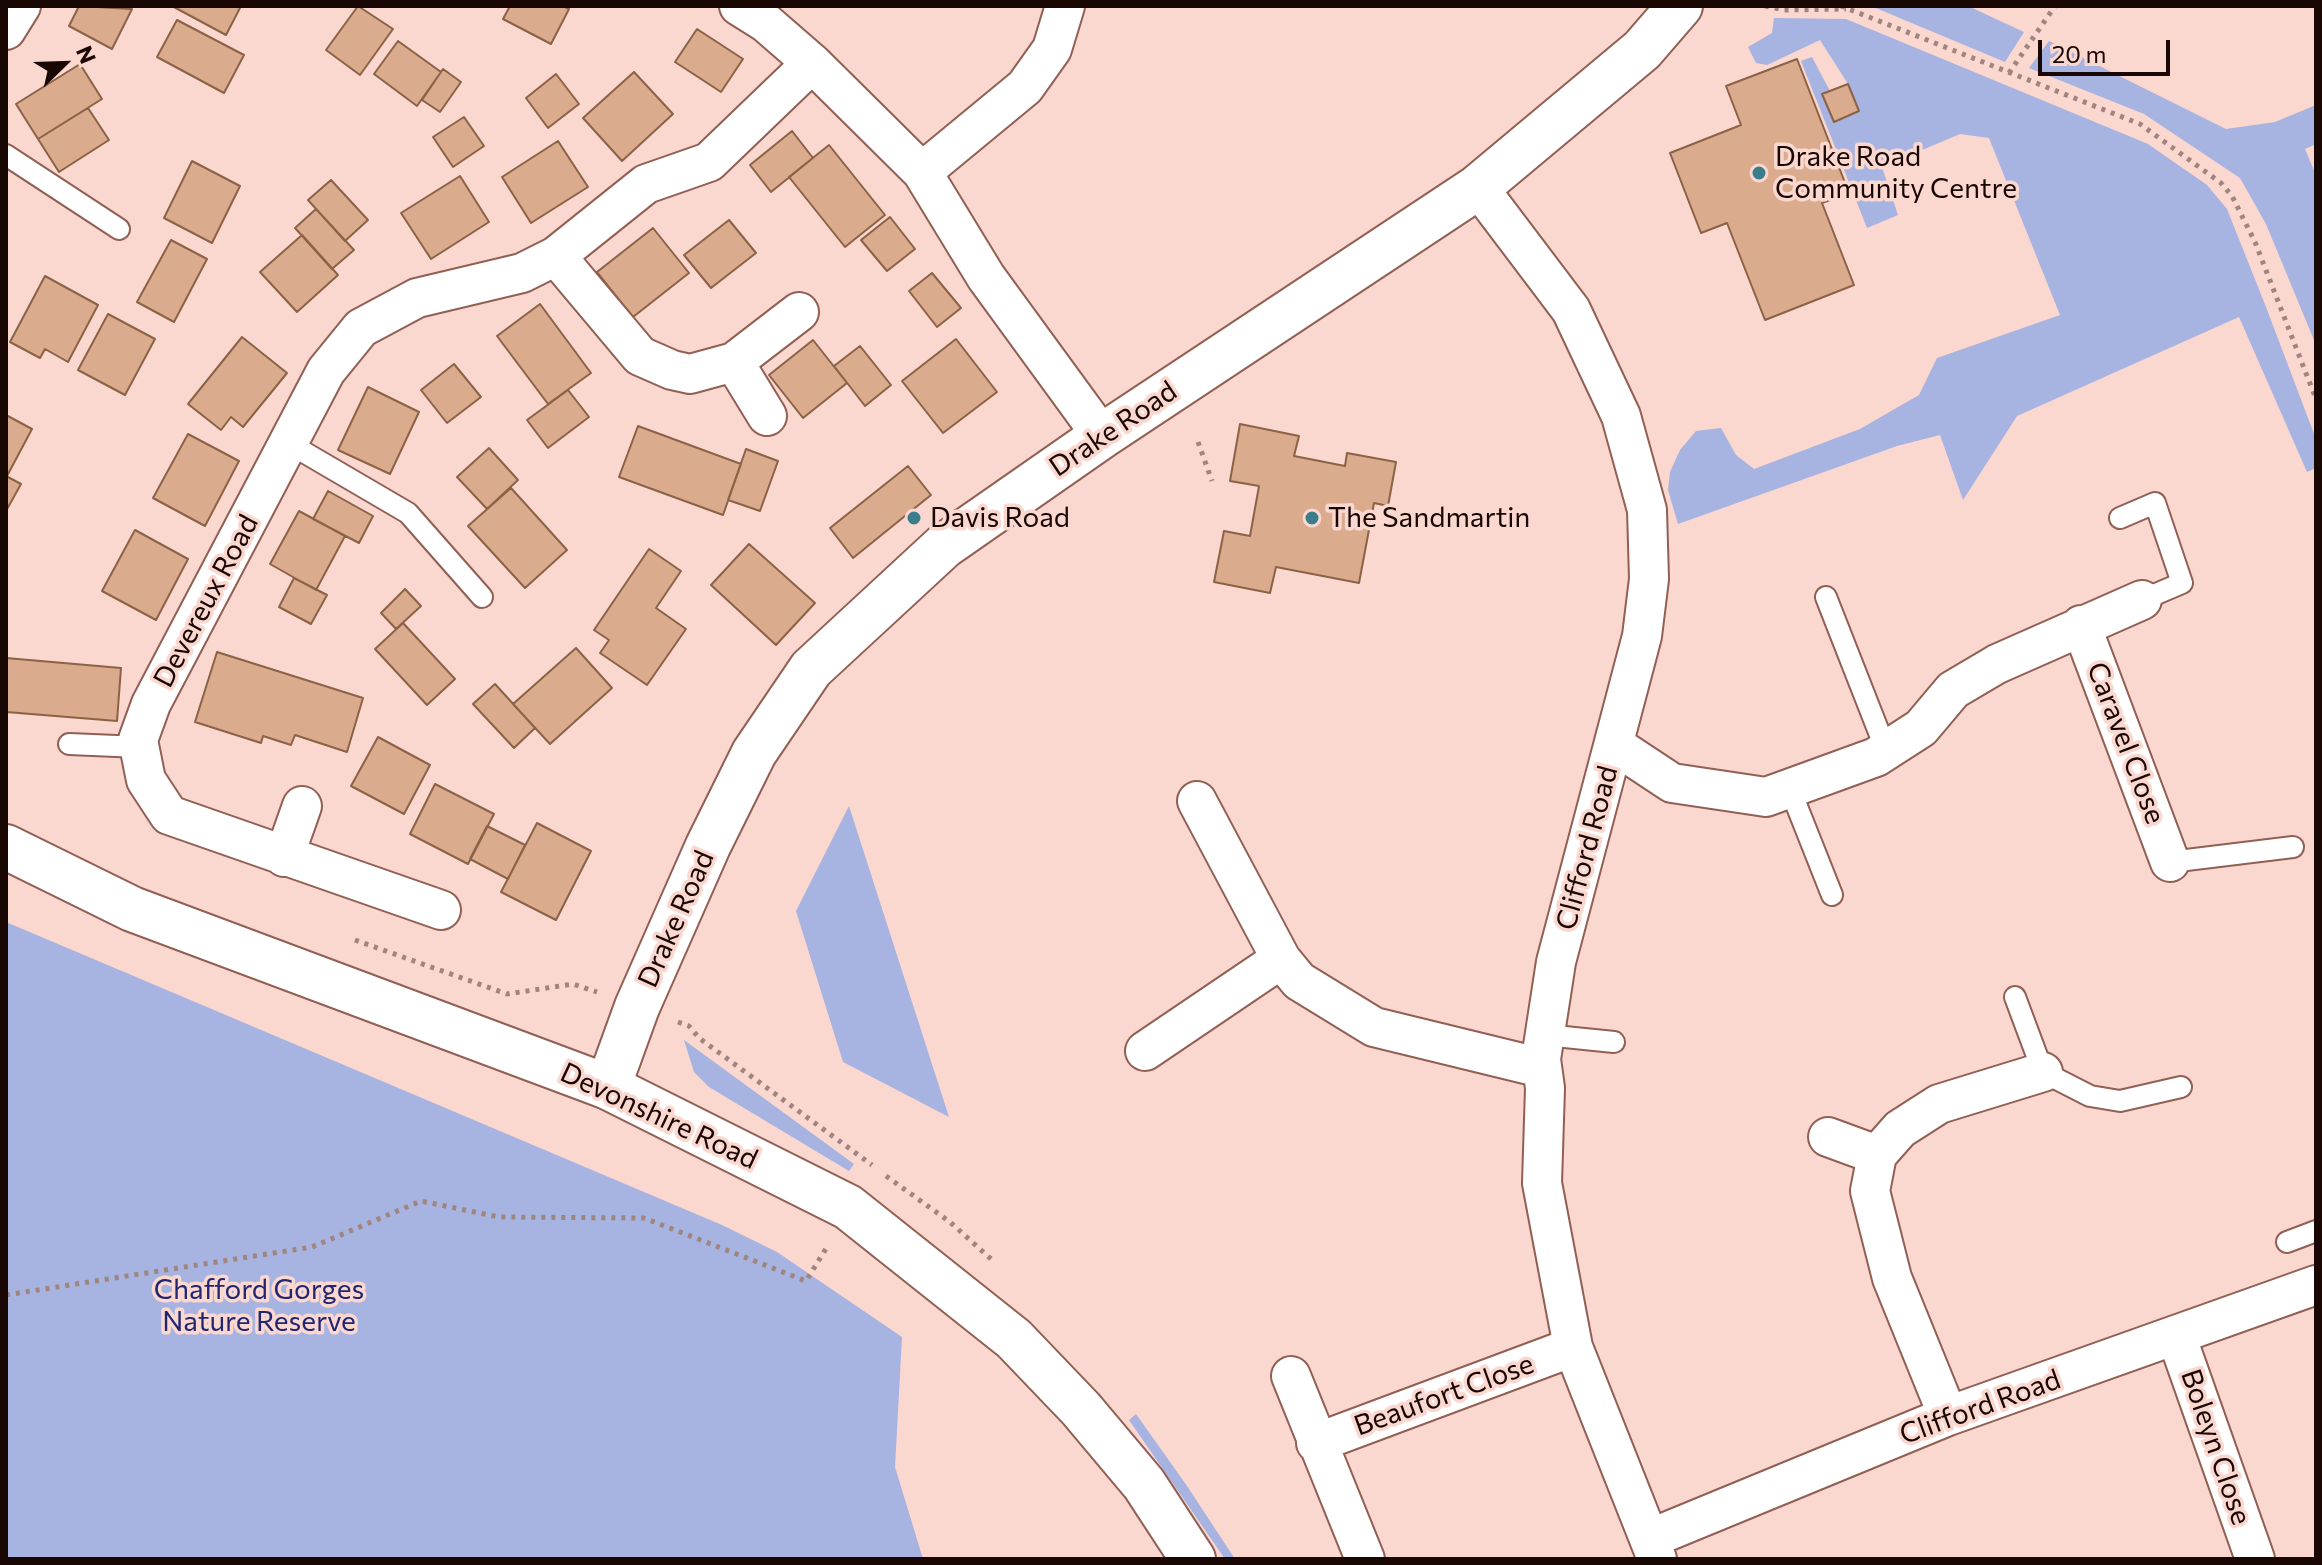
<!DOCTYPE html>
<html>
<head>
<meta charset="utf-8">
<style>
	body { margin:0 }
	#map { position:relative; width:2322px; height:1565px; overflow:hidden; background:#fad7cf; font-family:Commissioner,sans-serif }
	canvas { display:block }
	.frame { position:absolute; inset:0; border:8px solid #190704; pointer-events:none }
	.north { position:absolute; left:24px; top:24px; width:80px; height:80px; -webkit-text-stroke:6px #fad7cf; paint-order:stroke; rotate:67deg; font-size:22px; font-weight:700; line-height:32px; text-align:center; color:#190704 }
	.north::after { content:''; display:block; margin:auto; width:28px; height:36px; background:#190704; clip-path:polygon(50% 0,100% 100%,50% 72%,0 100%) }
	.scale { position:absolute; left:2038px; top:40px; width:132px; height:36px; box-sizing:border-box; border:4px solid #190704; border-top:0; padding-left:10px; font-size:24px; line-height:28px; white-space:nowrap; color:#190704; -webkit-text-stroke:6px #fad7cf; paint-order:stroke }
</style>
</head>
<body>
<div id="map">
<canvas width="2322" height="1565"></canvas>
<div class="frame"></div>
<div class="north">N</div>
<div class="scale">20 m</div>
</div>
<script>
const ctx = document.querySelector('canvas').getContext('2d');
ctx.lineJoin = 'round';
function fillPath(path, color) { ctx.fillStyle = color; ctx.fill(path, 'evenodd'); }
const poly = rows => new Path2D(rows.map(r => 'M' + r).join(''));
function stroke(path, color, width, dash) { ctx.strokeStyle = color; ctx.lineWidth = width; ctx.lineCap = dash ? 'butt' : 'round'; ctx.setLineDash(dash || []); ctx.stroke(path); }
function label(font, color, halo, rows, align = 'center') {
  ctx.font = font + ' Commissioner,sans-serif'; ctx.lineWidth = 7; ctx.setLineDash([]); ctx.textBaseline = 'middle'; ctx.strokeStyle = halo; ctx.fillStyle = color; for (const [text, x, y, turn = 0] of rows) {
    ctx.save(); ctx.translate(x, y); ctx.rotate((+turn || 0) * Math.PI / 180); ctx.textAlign = isNaN(turn) ? turn : align; if (halo) ctx.strokeText(text, 0, 0); ctx.fillText(text, 0, 0); ctx.restore();
  }
}
const green = poly([
	[1871,6,1968,6,2024,32,2005,62],
	[1774,18,1846,19,2148,144,2207,185,2227,209,2266,307,2316,439,2316,468,2307,472,2239,317,2017,416,1963,500,1940,435,1897,446,1678,524,1668,490,1670,472,1680,450,1696,431,1721,428,1736,455,1754,469,1860,429,1919,395,1937,358,2060,315,1989,138,1960,134,1882,167,1898,215,1867,228,1801,61,1812,57,1830,91,1834,122,1859,111,1848,84,1820,40,1767,65,1756,63,1748,47,1772,33],
	[2049,41,2226,129,2275,122,2316,105,2316,144,2305,149,2316,175,2316,345,2266,224,2240,178,2144,114,2029,68],
	[849,806,949,1117,843,1062,796,911],
	[6,922,722,1225,777,1252,902,1337,895,1467,923,1559,6,1559],
	[684,1040,854,1164,849,1171,709,1087,694,1072],
	[1136,1414,1187,1486,1235,1559,1225,1559,1129,1420]
]);
const building = poly([
	[79,6,132,9,112,49,69,26,79,6],
	[172,6,241,6,226,35,172,6],
	[358,6,393,29,360,75,326,50,358,6],
	[510,6,563,6,569,9,551,44,503,19,510,6],
	[177,20,244,55,224,93,157,57,177,20],
	[697,29,743,59,721,92,675,62,697,29],
	[398,41,441,72,417,106,374,74,398,41],
	[1797,59,1849,193,1822,203,1854,285,1765,320,1727,223,1701,233,1670,153,1741,125,1726,86,1797,59],
	[80,64,102,99,38,139,16,104,80,64],
	[443,69,461,82,440,112,422,100,443,69],
	[634,72,673,114,622,161,583,118,634,72],
	[556,74,579,104,548,128,526,98,556,74],
	[1848,84,1859,111,1834,122,1822,94,1848,84],
	[88,108,109,140,59,172,38,139,88,108],
	[464,117,484,146,453,167,433,137,464,117],
	[792,131,813,158,771,192,750,165,792,131],
	[558,141,588,187,531,223,502,177,558,141],
	[829,145,885,215,845,247,789,177,829,145],
	[192,161,240,186,212,243,164,218,192,161],
	[460,176,489,222,431,259,401,213,460,176],
	[331,180,368,220,345,241,308,200,331,180],
	[316,209,354,250,332,269,295,228,316,209],
	[890,217,915,249,887,271,861,240,890,217],
	[729,220,756,253,711,288,684,255,729,220],
	[653,228,689,273,633,317,597,272,653,228],
	[302,235,338,275,297,312,260,272,302,235],
	[171,240,207,259,174,322,137,302,171,240],
	[932,273,961,308,937,327,909,291,932,273],
	[45,276,98,305,68,362,45,349,40,358,10,342,45,276],
	[540,304,591,373,548,404,497,336,540,304],
	[108,314,155,339,125,395,78,370,108,314],
	[242,337,287,373,243,427,231,417,221,430,188,404,242,337],
	[956,339,997,392,943,433,902,381,956,339],
	[813,340,847,383,803,418,769,375,813,340],
	[860,346,891,385,865,406,834,366,860,346],
	[454,364,481,397,447,423,421,390,454,364],
	[368,387,419,412,390,474,338,450,368,387],
	[568,390,589,417,548,448,527,420,568,390],
	[6,415,32,429,7,476,6,476,6,415],
	[1240,424,1299,436,1294,456,1345,466,1347,453,1396,462,1388,506,1374,503,1359,583,1276,567,1270,593,1214,582,1224,531,1250,536,1259,486,1230,481,1240,424],
	[638,426,741,464,723,515,619,477,638,426],
	[188,434,239,461,205,526,153,498,188,434],
	[489,448,518,480,487,509,457,477,489,448],
	[746,449,778,461,760,511,728,500,746,449],
	[908,466,931,495,853,558,830,528,908,466],
	[6,476,21,484,6,511,6,476],
	[511,488,567,550,525,588,468,526,511,488],
	[328,491,373,516,359,543,313,519,328,491],
	[299,511,345,536,316,590,270,564,299,511],
	[135,530,188,559,156,620,102,591,135,530],
	[749,544,815,603,776,645,711,585,749,544],
	[649,549,681,571,656,608,686,629,647,685,600,653,609,640,594,630,649,549],
	[294,578,327,595,311,624,279,607,294,578],
	[405,589,421,606,396,629,381,613,405,589],
	[403,623,455,679,427,705,375,649,403,623],
	[576,648,612,688,550,744,513,704,576,648],
	[217,652,363,698,347,752,295,735,291,745,263,736,261,743,195,722,217,652],
	[6,658,121,668,117,721,6,712,6,658],
	[495,684,535,728,514,748,473,704,495,684],
	[378,737,430,765,404,814,351,786,378,737],
	[435,784,494,814,468,864,410,834,435,784],
	[537,823,591,851,556,920,501,892,537,823],
	[487,826,525,845,508,879,470,859,487,826]
]);
const path = poly([
	[1765,6,1784,10,1846,9],
	[1841,6,2140,124,2221,183,2232,196,2255,242,2316,399],
	[2009,73,2055,6],
	[1198,442,1212,481],
	[355,940,507,994,573,984,597,992],
	[678,1022,689,1026,699,1038,872,1165],
	[886,1176,950,1222,991,1259],
	[6,1295,312,1247,421,1201,499,1217,644,1218,806,1281,827,1247]
]);
const lane = poly([
	[6,155,119,229],
	[290,444,408,513,482,597],
	[2120,518,2155,503,2182,583,2142,600],
	[1826,597,1886,750],
	[69,744,140,747],
	[1790,789,1832,895],
	[2170,862,2293,847],
	[2015,997,2043,1072,2090,1096,2120,1101,2181,1087],
	[1545,1035,1614,1042],
	[2287,1242,2316,1231]
]);
const street = poly([
	[739,6,766,23,812,63,922,172,986,277,1102,436],
	[6,30,21,6],
	[922,172,1025,87,1052,49,1065,6],
	[1478,187,1571,310,1621,416,1647,510,1649,579,1642,636,1556,962,1541,1059,1545,1088,1542,1183,1573,1347,1657,1559],
	[556,256,640,356,672,370,690,374,734,362,799,312],
	[734,362,767,416],
	[2081,625,2170,862],
	[1616,746,1672,783,1766,797,1876,757,1921,728,1953,690,1997,664,2142,600],
	[1197,801,1281,959,1299,981,1374,1027,1542,1068],
	[284,857,302,806],
	[441,910,169,815,146,780,138,740,151,704,326,371,361,328,417,298,522,273,556,256,646,184,709,162,812,63],
	[1145,1051,1281,959],
	[1828,1137,1877,1155],
	[2176,1335,2255,1559],
	[1291,1376,1365,1559],
	[1948,1416,1892,1278,1870,1191,1877,1155,1900,1129,1939,1104,2043,1072],
	[1316,1443,1573,1347],
	[1649,1539,1948,1416,2316,1285]
]);
const secondary = poly([
	[608,1087,637,1007,708,846,754,753,811,669,944,546,1102,436,1478,187,1642,50,1680,6]
]);
const primary = poly([
	[6,847,132,909,608,1087,848,1207,1014,1339,1081,1409,1144,1484,1193,1559]
]);
const markers = [
	[1759,173,8,"#3a7e8d"],
	[914,518,8,"#3a7e8d"],
	[1312,518,8,"#3a7e8d"]
];
const poiNames = [
	["Drake Road",1775,157],
	["Community Centre",1775,189],
	["Davis Road",930,518],
	["The Sandmartin",1328,518]
];
const streetNames = [
	["Drake Road",1113,429,-34],
	["Devereux Road",206,601,-62],
	["Caravel Close",2126,743,69],
	["Clifford Road",1587,848,-75],
	["Drake Road",676,919,-66],
	["Devonshire Road",659,1116,25],
	["Beaufort Close",1444,1395,-20],
	["Clifford Road",1980,1407,-20],
	["Boleyn Close",2216,1447,71]
];
const parkNames = [
	["Chafford Gorges",259,1290],
	["Nature Reserve",259,1322]
];
fillPath(green, '#a7b3e0');
fillPath(building, '#daab8d');
stroke(building, '#8c6246', 2);
stroke(lane, '#915f54', 24);
stroke(street, '#915f54', 42);
stroke(secondary, '#915f54', 48);
stroke(primary, '#915f54', 48);
stroke(path, '#a0847e', 5, [4, 6]);
stroke(lane, '#fff', 20);
stroke(street, '#fff', 38);
stroke(secondary, '#fff', 44);
stroke(primary, '#fff', 44);
for (const [x, y, r, color] of markers) { const dot = new Path2D(); dot.arc(x, y, r, 0, 2 * Math.PI); ctx.fillStyle = color; ctx.fill(dot); stroke(dot, '#fad7cf', 3); }
label('28px', '#190704', '#fad7cf', poiNames, 'left');
label('28px', '#190704', '#fad7cf', streetNames);
label('28px', '#202672', '#fad7cf', parkNames);
</script>
</body>
</html>
